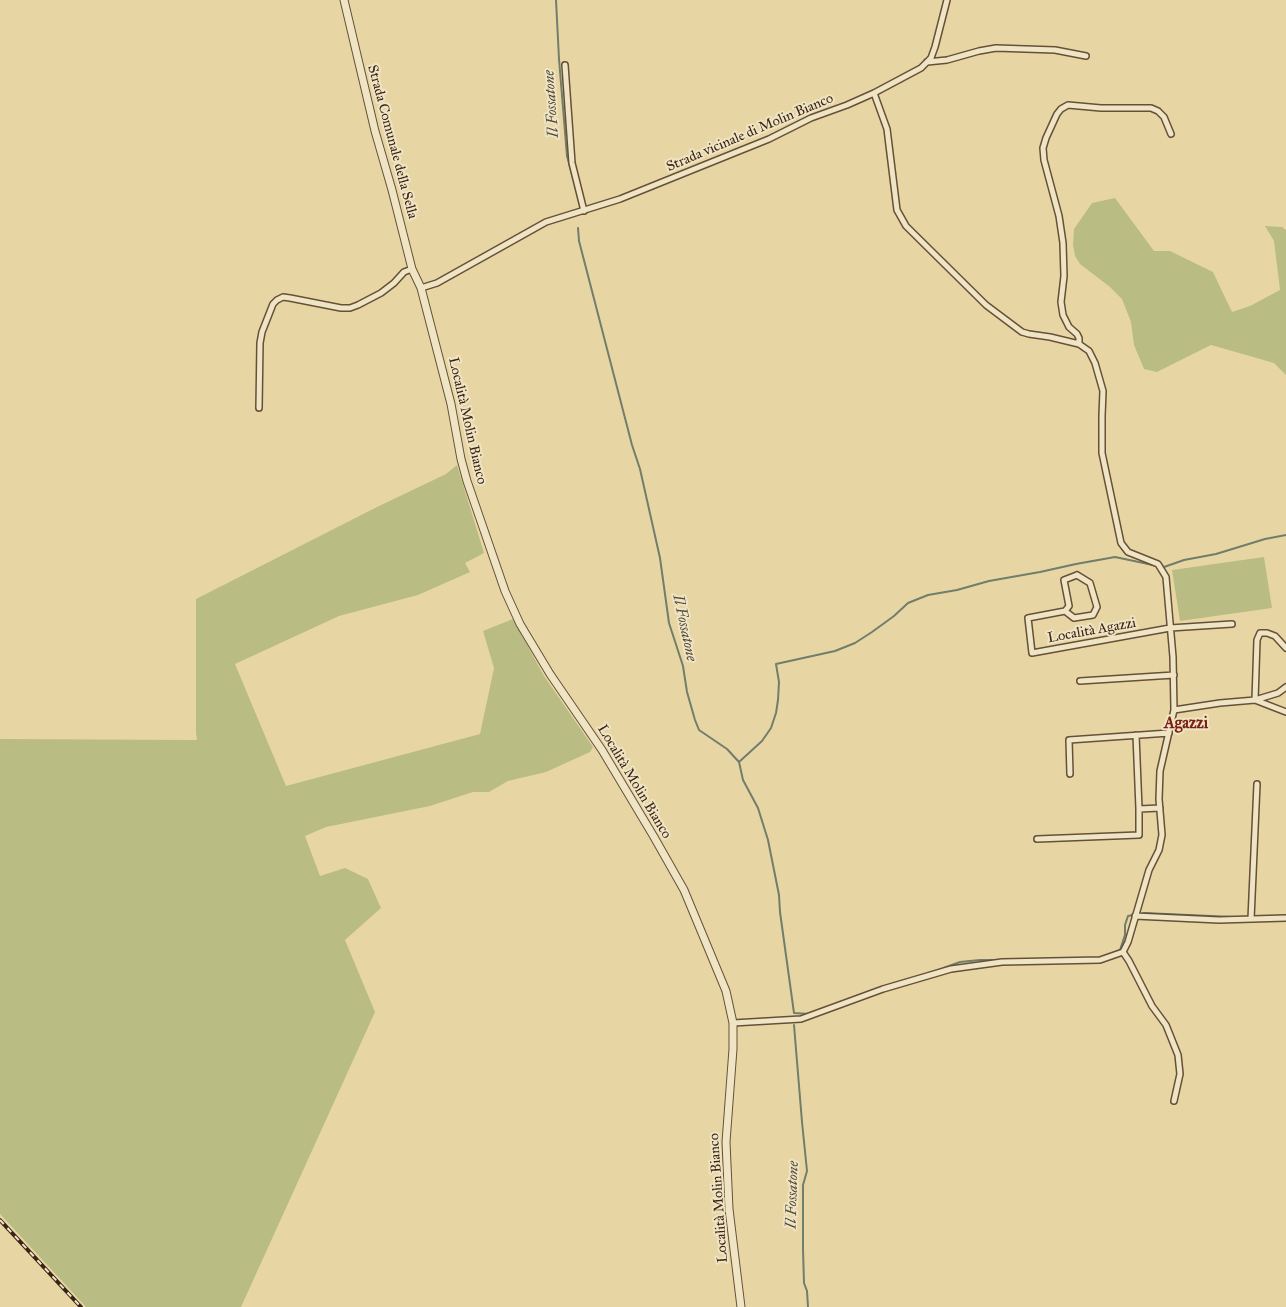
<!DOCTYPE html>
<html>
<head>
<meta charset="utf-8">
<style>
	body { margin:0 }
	canvas { display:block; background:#e7d6a3 }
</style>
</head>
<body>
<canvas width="1286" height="1307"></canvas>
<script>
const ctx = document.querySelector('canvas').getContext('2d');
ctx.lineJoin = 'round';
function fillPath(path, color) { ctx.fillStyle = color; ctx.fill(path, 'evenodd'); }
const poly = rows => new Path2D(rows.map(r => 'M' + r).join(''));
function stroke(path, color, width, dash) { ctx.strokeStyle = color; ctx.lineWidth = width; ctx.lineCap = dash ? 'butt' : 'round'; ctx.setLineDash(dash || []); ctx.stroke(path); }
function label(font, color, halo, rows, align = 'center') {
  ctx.font = font + ' "IM FELL Great Primer",serif'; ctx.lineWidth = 4; ctx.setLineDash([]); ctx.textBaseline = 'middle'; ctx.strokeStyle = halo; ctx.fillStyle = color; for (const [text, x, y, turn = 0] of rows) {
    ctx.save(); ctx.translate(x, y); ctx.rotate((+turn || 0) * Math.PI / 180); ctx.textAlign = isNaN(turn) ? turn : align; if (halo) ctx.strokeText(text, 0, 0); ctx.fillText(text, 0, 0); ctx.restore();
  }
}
const green = poly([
	[1115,198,1154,251,1170,251,1213,272,1232,312,1250,306,1280,290,1274,241,1265,226,1282,227,1286,230,1286,375,1274,363,1211,345,1157,372,1144,369,1134,345,1131,322,1122,299,1110,287,1080,264,1075,256,1073,245,1074,229,1092,203],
	[457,465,484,553,465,563,470,572,418,595,339,616,235,664,286,786,480,734,494,668,483,631,513,619,544,676,593,747,590,752,546,772,508,781,489,792,473,792,430,806,326,827,305,836,320,876,345,868,368,879,381,908,345,940,375,1012,241,1307,86,1307,0,1214,0,739,197,740,196,733,196,599,377,507,446,474],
	[1264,557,1272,608,1180,621,1172,570]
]);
const stream = poly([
	[556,0,559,59,567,156,580,203],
	[578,228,579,241,632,445,640,469,660,558,669,623,683,666,687,692,695,720,699,730,727,749,739,762,743,780,758,808,768,840,779,895,780,912,794,1013,809,1014],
	[1160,566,1164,567,1184,560,1216,554,1265,539,1286,535],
	[739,762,762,741,771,728,776,713,778,700,779,682,776,664,835,651,855,643,872,632,894,616,908,603,928,595,957,590,989,581,1040,572,1076,564,1115,557,1153,565],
	[1140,914,1144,913,1233,917],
	[1118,951,1120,950,1125,935,1125,925,1128,916,1133,915],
	[927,974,960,962,980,960,1000,960],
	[794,1025,802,1122,807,1171,803,1185,803,1249,804,1283,807,1291,808,1307]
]);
const minor = poly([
	[927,62,947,60,979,51,996,48,1055,50,1086,56],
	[565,65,572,163,584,211],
	[421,288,437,283,546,222,620,199,769,139,811,118,847,105,874,93,921,68,931,58,935,47,947,0],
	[1079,344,1079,338,1077,334,1069,327,1063,315,1061,302,1064,276,1063,243,1059,216,1044,160,1043,148,1046,138,1057,114,1061,109,1068,105,1101,108,1151,108,1158,111,1164,117,1171,134],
	[259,408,260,343,262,332,273,304,277,300,283,297,290,298,341,308,350,308,358,305,381,293,394,283,404,272,412,269],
	[1077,575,1090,583,1097,607,1093,615,1074,618,1065,611,1069,606,1064,580,1077,575],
	[1065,611,1028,618,1032,653,1170,628,1232,624],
	[1286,648,1275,636,1267,633,1260,633,1257,640,1255,700,1278,693,1286,687],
	[1080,681,1174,675],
	[1174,710,1220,703,1255,700,1286,712],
	[1136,735,1139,809],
	[1070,774,1069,740,1169,733],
	[1037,839,1139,835,1139,809,1160,808],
	[1135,916,1219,920,1286,918],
	[1251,919,1257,784],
	[1123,952,1129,961,1152,1006,1166,1025,1178,1055,1180,1074,1174,1101],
	[733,1023,801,1019,883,989,951,969,1002,962,1100,960,1123,952,1128,942,1149,870,1159,850,1162,835,1159,799,1160,771,1174,710,1173,657,1166,577,1158,564,1128,552,1121,543,1102,453,1102,416,1103,391,1095,363,1089,351,1079,344,1050,337,1029,334,1022,332,986,305,906,226,897,210,887,129,874,93]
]);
const tertiary = poly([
	[344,0,375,131,392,190,412,269,421,288,451,404,461,459,467,481,505,591,520,624,550,674,602,750,654,837,684,890,726,991,733,1023,733,1049,726,1142,729,1209,741,1307]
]);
const rail = poly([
	[0,1220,81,1307]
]);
const streetNames = [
	["Strada vicinale di Molin Bianco",750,133,-23],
	["Strada Comunale della Sella",392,142,75],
	["Località Molin Bianco",467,421,77],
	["Località Agazzi",1092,631,-10],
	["Località Molin Bianco",634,782,59],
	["Località Molin Bianco",719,1198,-94]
];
const waterNames = [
	["Il Fossatone",552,104,-94],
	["Il Fossatone",684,628,78],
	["Il Fossatone",793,1195,-88]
];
const quarterNames = [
	["Agazzi",1186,724]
];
fillPath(green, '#b9bd83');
stroke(stream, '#727d6c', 2);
stroke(minor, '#665039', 8);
stroke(tertiary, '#665039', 9);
stroke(minor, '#efe4c3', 5);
stroke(tertiary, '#efe4c3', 7);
stroke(rail, '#3b2416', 4);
stroke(rail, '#efe4c3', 2, [5.5]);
label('14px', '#3b2416', '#efe4c3', streetNames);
label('italic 15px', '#52493a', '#efe4c3', waterNames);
label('bold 16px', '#7a1f14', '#efe4c3', quarterNames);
</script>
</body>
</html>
